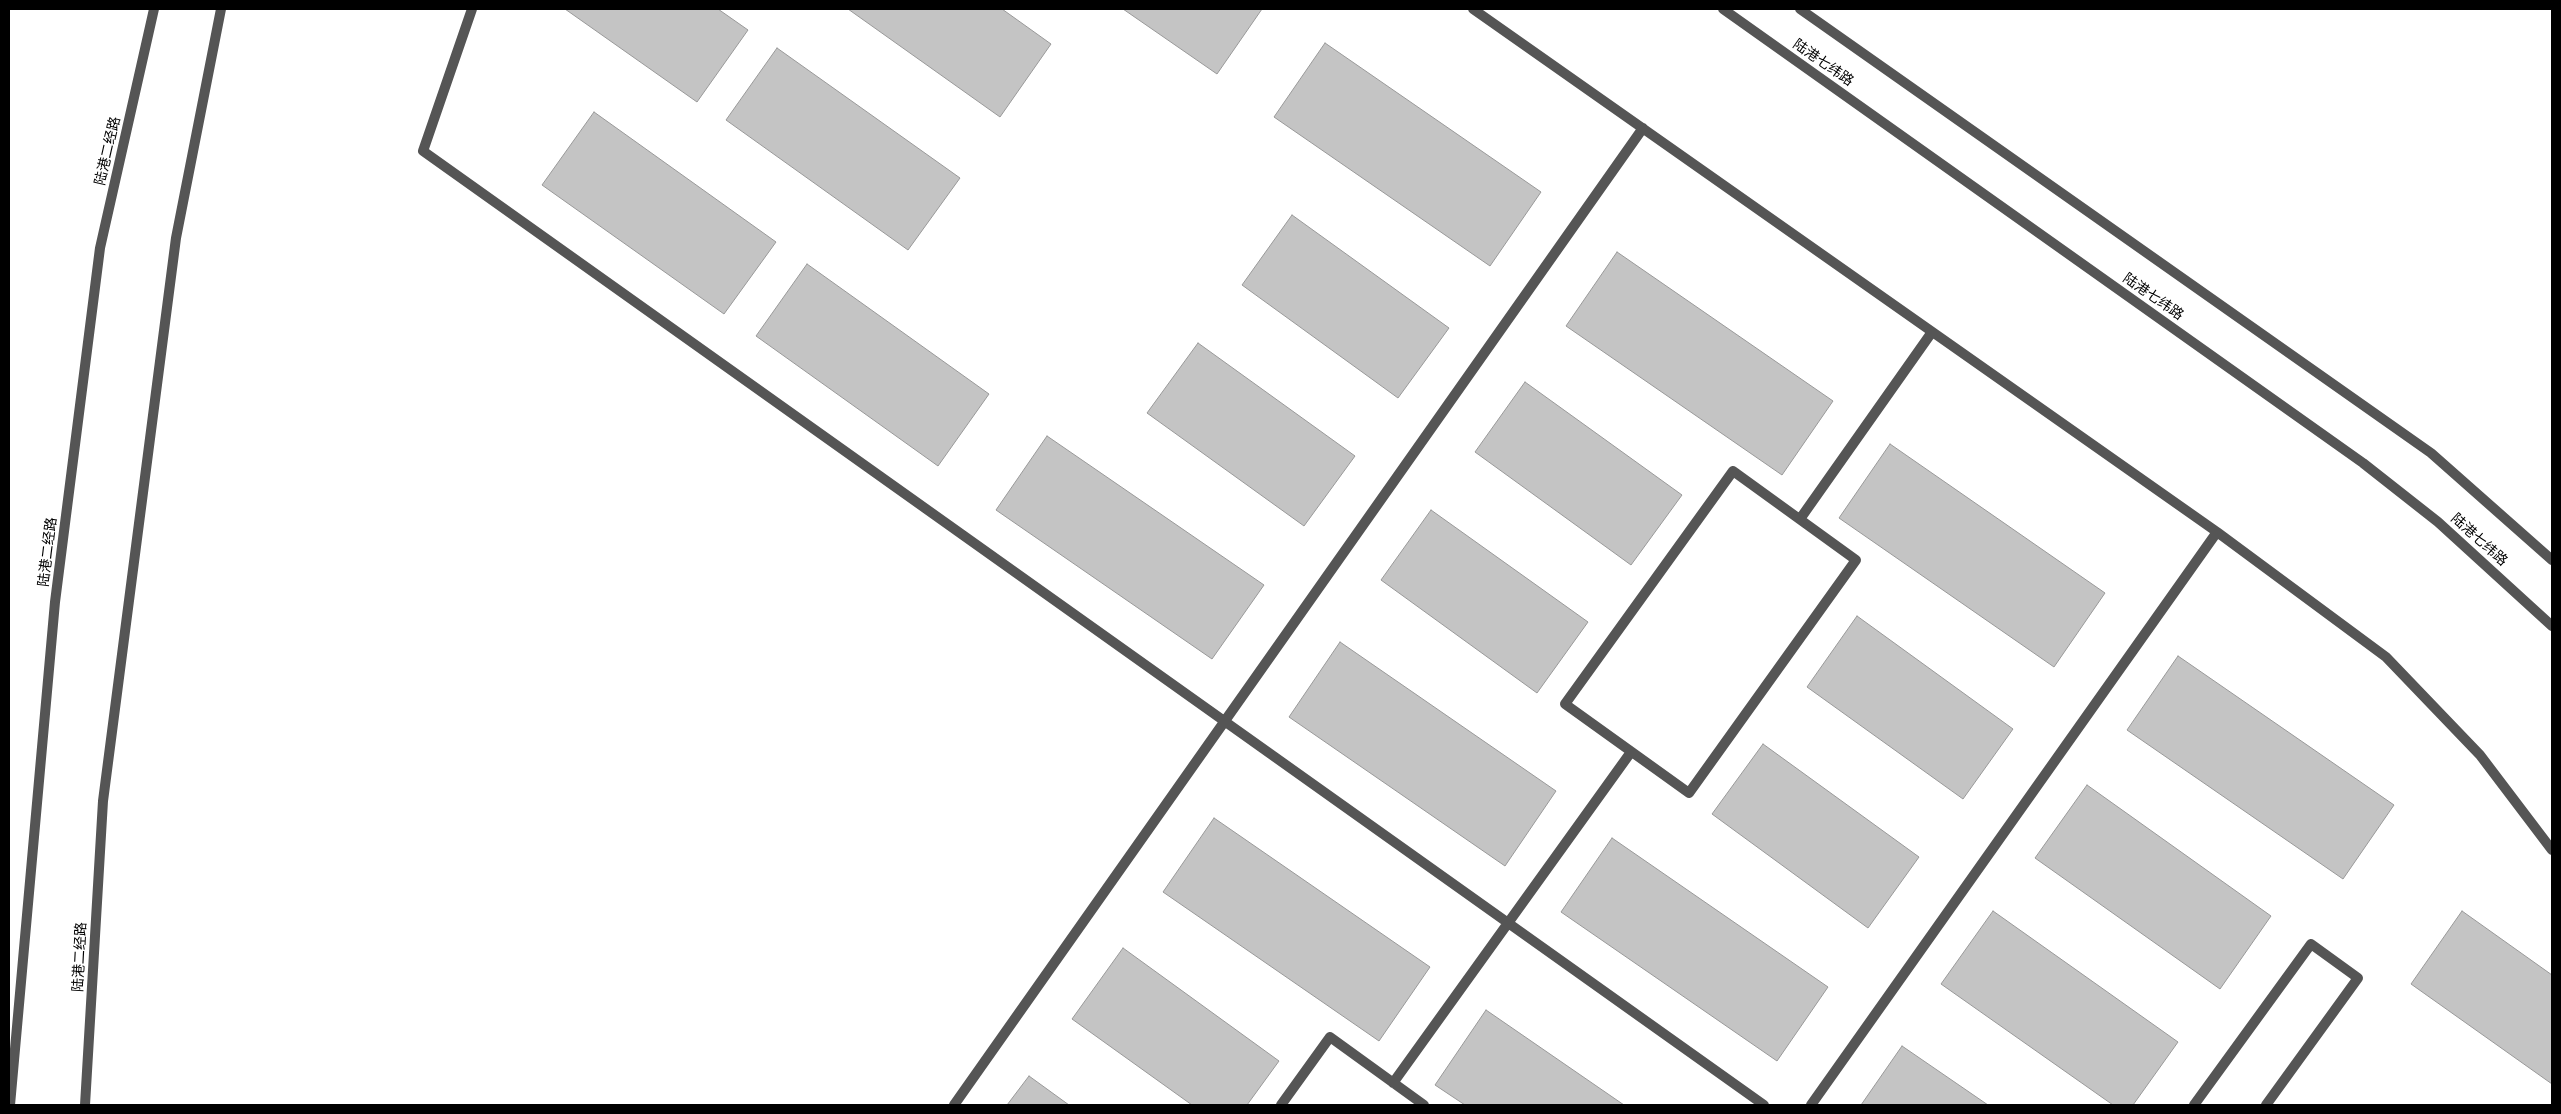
<!DOCTYPE html>
<html>
<head>
<meta charset="utf-8">
<style>
	body { margin:0 }
	#map { position:relative; width:2561px; height:1114px; overflow:hidden; background:#fff; font-family:"IBM Plex Sans",sans-serif }
	canvas { display:block }
	.frame { position:absolute; inset:0; border:10px solid #000; pointer-events:none }
</style>
</head>
<body>
<div id="map">
<canvas width="2561" height="1114"></canvas>
<div class="frame"></div>
</div>
<script>
const ctx = document.querySelector('canvas').getContext('2d');
ctx.lineJoin = 'round';
function fillPath(path, color) { ctx.fillStyle = color; ctx.fill(path, 'evenodd'); }
const poly = rows => new Path2D(rows.map(r => 'M' + r).join(''));
function stroke(path, color, width, dash) { ctx.strokeStyle = color; ctx.lineWidth = width; ctx.lineCap = dash ? 'butt' : 'round'; ctx.setLineDash(dash || []); ctx.stroke(path); }
function label(font, color, halo, rows, align = 'center') {
  ctx.font = font + ' "IBM Plex Sans","Noto Sans SC",sans-serif'; ctx.lineWidth = 4.5; ctx.setLineDash([]); ctx.textBaseline = 'middle'; ctx.strokeStyle = halo; ctx.fillStyle = color; for (const [text, x, y, turn = 0] of rows) {
    ctx.save(); ctx.translate(x, y); ctx.rotate((+turn || 0) * Math.PI / 180); ctx.textAlign = isNaN(turn) ? turn : align; if (halo) ctx.strokeText(text, 0, 0); ctx.fillText(text, 0, 0); ctx.restore();
  }
}
const building = poly([
	[565,9,718,9,748,30,697,102,565,9],
	[848,9,1002,9,1051,44,1000,117,848,9],
	[1123,9,1262,9,1217,74,1123,9],
	[1325,43,1541,192,1490,266,1274,117,1325,43],
	[777,48,960,178,908,250,726,120,777,48],
	[594,112,776,242,724,314,542,185,594,112],
	[1292,215,1449,328,1398,398,1242,285,1292,215],
	[1617,252,1833,401,1782,475,1566,326,1617,252],
	[807,264,989,394,938,466,756,336,807,264],
	[1198,343,1355,456,1304,526,1147,413,1198,343],
	[1525,382,1682,495,1631,565,1475,452,1525,382],
	[1047,436,1264,585,1212,659,996,510,1047,436],
	[1890,444,2105,593,2054,667,1839,518,1890,444],
	[1431,510,1588,622,1537,693,1381,580,1431,510],
	[1857,616,2013,729,1963,799,1807,687,1857,616],
	[1340,642,1556,791,1505,866,1289,717,1340,642],
	[2178,656,2394,805,2343,879,2127,730,2178,656],
	[1763,744,1919,857,1868,928,1712,814,1763,744],
	[2087,785,2271,916,2220,989,2035,858,2087,785],
	[1214,818,1430,967,1379,1041,1163,892,1214,818],
	[1612,838,1828,987,1777,1061,1561,912,1612,838],
	[1993,911,2178,1042,2133,1105,2113,1105,1941,984,1993,911],
	[2462,911,2552,975,2552,1084,2411,984,2462,911],
	[1123,948,1279,1061,1247,1105,1192,1105,1072,1019,1123,948],
	[1486,1010,1624,1105,1465,1105,1435,1085,1486,1010],
	[1902,1046,1988,1105,1861,1105,1902,1046],
	[1029,1076,1069,1105,1007,1105,1029,1076]
]);
const service = poly([
	[472,9,423,151,1764,1105],
	[1473,9,2217,532,2386,657,2480,755,2552,850],
	[1733,471,1856,560,1689,793,1565,704,1733,471],
	[1800,519,1932,332],
	[1393,1083,1631,752],
	[954,1105,1643,128],
	[1281,1105,1330,1037,1424,1105],
	[1811,1105,2217,532],
	[2194,1105,2311,944,2358,978,2266,1105]
]);
const tertiary = poly([
	[1723,9,2363,463,2438,522,2552,626],
	[1800,9,2431,453,2552,560],
	[10,1105,55,602,100,248,154,9],
	[85,1105,103,801,176,238,221,9]
]);
const streetNames = [
	["陆港七纬路",1823,63,35],
	["陆港二经路",108,151,-77],
	["陆港七纬路",2153,297,35],
	["陆港七纬路",2479,540,42],
	["陆港二经路",48,552,-83],
	["陆港二经路",80,957,-87]
];
fillPath(building, '#c4c4c4');
stroke(building, '#999', 1);
stroke(service, '#555', 10);
stroke(tertiary, '#555', 10);
label('14px', '#000', '#fff', streetNames);
</script>
</body>
</html>
